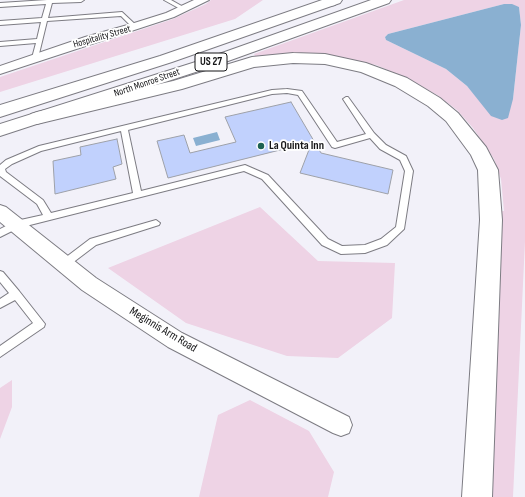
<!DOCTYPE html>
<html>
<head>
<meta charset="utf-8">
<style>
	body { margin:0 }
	canvas { display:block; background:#f2f1f9 }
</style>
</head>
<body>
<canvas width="525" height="497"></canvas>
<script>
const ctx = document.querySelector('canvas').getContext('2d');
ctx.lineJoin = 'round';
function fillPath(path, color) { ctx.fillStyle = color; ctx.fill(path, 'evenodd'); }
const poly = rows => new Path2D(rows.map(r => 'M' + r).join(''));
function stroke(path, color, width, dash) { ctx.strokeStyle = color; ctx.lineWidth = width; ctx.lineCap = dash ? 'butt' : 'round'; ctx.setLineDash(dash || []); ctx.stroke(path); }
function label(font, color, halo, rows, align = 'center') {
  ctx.font = font + ' "Sofia Sans Condensed",sans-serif'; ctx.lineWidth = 3.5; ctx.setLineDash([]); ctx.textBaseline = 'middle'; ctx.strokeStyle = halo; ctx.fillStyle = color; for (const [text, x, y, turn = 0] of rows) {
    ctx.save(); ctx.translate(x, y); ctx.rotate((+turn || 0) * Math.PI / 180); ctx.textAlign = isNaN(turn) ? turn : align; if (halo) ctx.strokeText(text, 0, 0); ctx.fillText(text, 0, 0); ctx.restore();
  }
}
const green = poly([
	[211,0,263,0,235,19,0,92,0,77,173,19,206,4],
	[404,0,525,0,525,241,513,497,486,497,499,211,504,211,501,179,494,159,473,128,457,110,437,95,409,79,376,65,344,58,323,55,255,56,254,54],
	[504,4,519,7,521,25,513,99,479,100,467,86,446,69,386,40,385,37,388,34],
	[260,207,318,261,395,263,392,318,338,358,287,356,186,323,108,268],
	[12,380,12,407,0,439,0,388],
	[250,400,309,431,334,472,328,497,199,497,218,415]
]);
const water = poly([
	[504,4,512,4,519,7,521,25,513,99,508,118,502,120,491,116,467,86,446,69,386,40,385,37,388,34],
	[217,132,220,140,196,146,193,138]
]);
const building = poly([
	[291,102,321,153,393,170,388,194,300,173,312,142,168,178,157,141,184,135,190,153,236,142,225,117,291,102],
	[117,139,122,164,113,167,116,179,55,194,53,161,81,155,80,147,117,139]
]);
const lane = poly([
	[47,0,84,0,81,2,52,3,48,18,122,12,138,27,133,28,121,16,47,21,38,58,35,60,32,58,36,43,0,46,0,42,37,39,41,22,0,25,0,21,42,18,46,4,0,7,0,3,47,0],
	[164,0,171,0,187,9,182,10,164,0],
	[287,89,302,91,337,142,366,134,343,99,346,97,348,97,374,133,386,145,406,156,413,171,404,229,387,245,365,253,341,254,322,245,262,179,244,171,18,228,0,237,0,229,16,221,43,215,37,204,0,176,0,165,6,160,39,146,272,90,287,89],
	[287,93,298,95,332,147,335,148,370,138,380,149,400,160,405,171,396,227,381,239,365,245,342,246,328,239,268,175,245,165,141,191,128,130,272,94,287,93],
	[121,131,133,193,51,213,43,200,6,172,5,169,12,164,41,151,121,131],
	[156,220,160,223,159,225,96,245,67,267,64,268,61,267,59,264,61,261,90,239,156,220],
	[0,271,3,272,19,291,45,324,44,327,0,357,0,346,33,323,15,300,0,308,0,299,9,293,0,282,0,271]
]);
const street = poly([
	[194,0,209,0,174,17,0,74,0,66,85,37,131,24,166,13,194,0],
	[0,205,6,207,96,278,182,333,349,417,352,425,349,433,341,436,333,433,168,347,82,290,0,222,0,205]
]);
const primary = poly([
	[322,0,342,0,340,3,172,62,0,117,0,105,160,56,322,0],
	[371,0,391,0,389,3,217,65,0,136,0,124,205,59,371,0]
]);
const highway = poly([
	[324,0,338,0,335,5,330,6,325,5,323,2,324,0],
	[293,53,325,54,366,63,407,78,440,98,458,113,486,147,498,170,502,220,492,497,462,497,480,220,478,170,471,155,446,121,428,106,395,86,361,72,325,64,293,63,254,67,182,89,37,124,31,122,28,118,31,114,37,112,173,81,252,57,293,53]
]);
const markers = [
	[261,146,4,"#1e6253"]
];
const farStreetnames = [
	["Hospitality Street",102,37,-16],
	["North Monroe Street",147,83,-19]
];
const shields = [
	[211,62,32]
];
const shieldNames = [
	["US 27",211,62]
];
const poiNames = [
	["La Quinta Inn",269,146]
];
const streetNames = [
	["Meginnis Arm Road",163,330,31]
];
fillPath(green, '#eed3e5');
fillPath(water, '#8ab0d1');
fillPath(building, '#c1d1fd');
stroke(building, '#9ea1a8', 1);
stroke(lane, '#7d7c83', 2);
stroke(street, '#7d7c83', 2);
stroke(primary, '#7d7c83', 2);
stroke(highway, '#7d7c83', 2);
fillPath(lane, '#fff');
fillPath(street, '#fff');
fillPath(primary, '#fff');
fillPath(highway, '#fff');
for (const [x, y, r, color] of markers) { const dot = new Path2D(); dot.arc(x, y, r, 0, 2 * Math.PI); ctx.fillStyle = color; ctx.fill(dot); stroke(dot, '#fff', 1.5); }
label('10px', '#151517', '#fff', farStreetnames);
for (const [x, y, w] of shields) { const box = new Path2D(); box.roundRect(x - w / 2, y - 9, w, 18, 3); ctx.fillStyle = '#fff'; ctx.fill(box); stroke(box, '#151517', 1); }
label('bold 11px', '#151517', null, shieldNames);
label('bold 12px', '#151517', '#fff', poiNames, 'left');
label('12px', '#151517', '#fff', streetNames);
</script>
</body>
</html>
